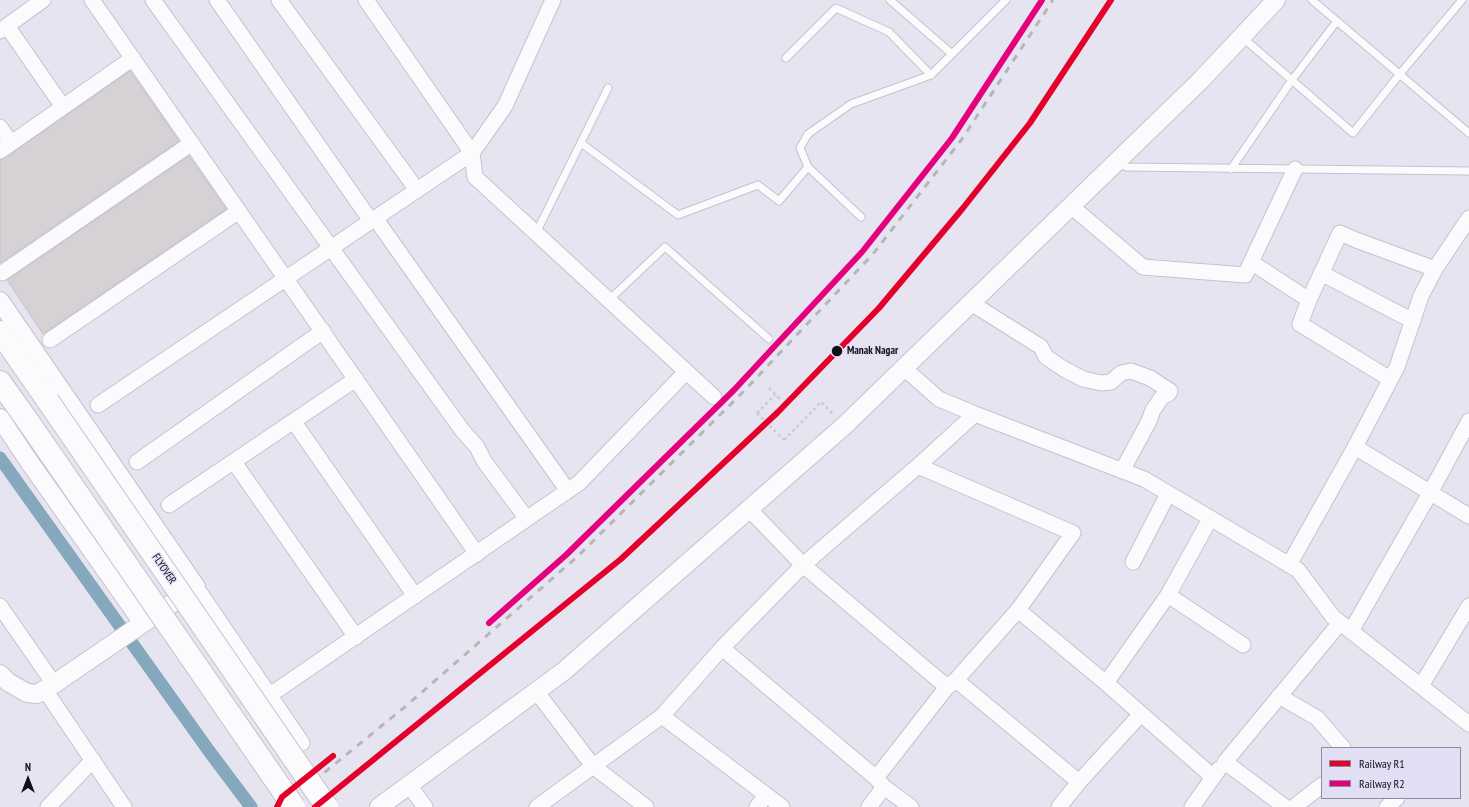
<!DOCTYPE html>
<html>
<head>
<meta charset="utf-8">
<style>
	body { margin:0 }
	#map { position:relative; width:1469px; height:807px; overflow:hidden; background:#e6e4f0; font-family:"PT Sans Narrow",sans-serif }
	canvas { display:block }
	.legend { position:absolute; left:1321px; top:747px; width:140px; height:52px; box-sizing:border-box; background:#e2dff5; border:1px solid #8e8c9c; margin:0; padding:5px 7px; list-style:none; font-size:12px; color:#100f16 }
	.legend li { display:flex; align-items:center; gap:8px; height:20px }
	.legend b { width:20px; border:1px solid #8e8c9c }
	.north { position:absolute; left:8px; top:759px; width:40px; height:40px; -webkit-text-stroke:3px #e2dff5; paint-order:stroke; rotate:0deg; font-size:11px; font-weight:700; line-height:16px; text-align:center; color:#100f16 }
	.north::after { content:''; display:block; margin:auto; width:14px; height:18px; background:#100f16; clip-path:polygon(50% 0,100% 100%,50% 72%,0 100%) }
</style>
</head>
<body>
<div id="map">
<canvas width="1469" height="807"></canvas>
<ul class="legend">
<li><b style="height:5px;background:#e4002b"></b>Railway R1</li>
<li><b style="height:5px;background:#e5007d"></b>Railway R2</li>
</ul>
<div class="north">N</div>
</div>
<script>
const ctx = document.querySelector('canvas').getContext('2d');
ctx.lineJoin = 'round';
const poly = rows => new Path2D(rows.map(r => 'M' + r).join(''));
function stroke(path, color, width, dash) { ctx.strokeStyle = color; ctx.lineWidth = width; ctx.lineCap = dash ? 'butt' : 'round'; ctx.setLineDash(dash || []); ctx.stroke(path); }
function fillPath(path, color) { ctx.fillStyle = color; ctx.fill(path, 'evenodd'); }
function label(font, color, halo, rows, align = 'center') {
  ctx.font = font + ' "PT Sans Narrow",sans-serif'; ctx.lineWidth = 3; ctx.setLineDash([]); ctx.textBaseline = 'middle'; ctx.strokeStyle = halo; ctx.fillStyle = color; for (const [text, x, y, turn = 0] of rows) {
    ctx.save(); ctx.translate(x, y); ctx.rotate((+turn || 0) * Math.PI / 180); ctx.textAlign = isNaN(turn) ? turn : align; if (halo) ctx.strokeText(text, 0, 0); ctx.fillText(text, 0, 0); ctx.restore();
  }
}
const canal = poly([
	[0,458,209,751,251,807]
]);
const building = poly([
	[130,71,179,141,0,263,0,160,5,158,130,71],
	[189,156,226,209,43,334,7,280,189,156]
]);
const path = poly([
	[769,388,781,400],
	[757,413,775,395],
	[784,440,821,402,834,415]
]);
const service = poly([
	[890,0,952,54],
	[1312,0,1469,133],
	[1242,37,1353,133,1399,75,1462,0],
	[786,58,836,8,889,32,931,75],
	[581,143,678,215,758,185,779,201,808,167],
	[1117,162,1126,167,1469,171],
	[1231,169,1292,80,1337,21],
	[861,217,808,167,800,148,808,134,851,104,931,75,1006,0],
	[536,233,608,88],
	[609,300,665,247,769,339]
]);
const minor = poly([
	[92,0,477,554],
	[153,0,462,430,477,447,484,461,527,519],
	[217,0,371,221],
	[279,0,417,190],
	[366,0,472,153,475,177,714,397],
	[7,26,63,107],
	[0,31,43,0],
	[0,127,11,143],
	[0,151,133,58],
	[1071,206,1143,267,1245,275,1295,169],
	[375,218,568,491],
	[1251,262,1309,300],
	[2,273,192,143],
	[1321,273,1413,321],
	[971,303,1041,347,1046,357,1064,369,1083,379,1101,383,1111,382,1121,373,1131,371,1150,378,1170,391,1168,394,1162,397,1153,410,1149,421,1122,471],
	[50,340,239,211],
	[904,368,939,399,975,414,1144,479,1298,570,1333,617,1469,724],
	[1390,379,1300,324,1309,300,1340,233,1356,240,1435,269],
	[98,405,472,153,505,106,553,0],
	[294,422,415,596],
	[1355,447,1397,367,1421,296,1435,269,1469,218],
	[137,462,323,331],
	[234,462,356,637],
	[169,505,356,379],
	[749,509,803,565,947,687,956,680,1018,610,1073,533,918,466],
	[1210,519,1168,595,1243,645],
	[1133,562,1168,494],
	[1289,565,1355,447,1469,516],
	[196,587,302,743],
	[0,606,54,684],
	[1018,610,1106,683,1213,777],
	[1351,631,1430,493,1469,421],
	[722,648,662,716,782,807],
	[956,680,1079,782],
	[1106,683,1168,595],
	[1421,686,1469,606],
	[45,690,124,807],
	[536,691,593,766,646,807],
	[270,695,579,483,686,372],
	[1279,696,1317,718,1343,748],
	[876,778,947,687],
	[409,785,425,807],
	[48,807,93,760],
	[537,807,662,716],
	[757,807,766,795],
	[869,807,884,787],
	[911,807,884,787,876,778,722,648,803,565,918,466,975,414],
	[1059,807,1079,782,1141,714],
	[1192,807,1219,769],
	[1285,807,1225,762,1340,623],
	[1294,807,1322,785],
	[1387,807,1397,798]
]);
const tertiary = poly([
	[0,301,196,587,54,684,37,694,27,693,8,682,0,674],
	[0,418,28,460,143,623],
	[379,807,564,671,844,426,1200,81,1276,0]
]);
const trunk = poly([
	[0,332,48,401],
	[0,382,27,420]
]);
const rail = poly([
	[292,799,406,706,577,557,744,391,873,254,962,139,1053,0],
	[315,807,621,559,778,412,879,308,963,208,1030,123,1111,0]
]);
const pathBridge = poly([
	[757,413,784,440]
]);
const trunkBridge = poly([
	[48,401,327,807],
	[27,420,294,807]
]);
const rail1 = poly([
	[277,807,282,797,333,756],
	[315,807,621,559,778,412,879,308,963,208,1030,123,1111,0]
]);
const rail2 = poly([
	[489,623,566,555,734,390,862,252,952,138,1042,0]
]);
const markers = [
	[837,351,6,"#100f16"]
];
const stopNames = [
	["Manak Nagar",847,351]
];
const streetNames = [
	["FLYOVER",164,569,56]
];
stroke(canal, '#85a8bc', 13);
fillPath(building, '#d6d1d4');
stroke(building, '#c6c1c4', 1);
stroke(service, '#c4c3cc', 9);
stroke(minor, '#c4c3cc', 17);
stroke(tertiary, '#c4c3cc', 20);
stroke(trunk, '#c4c3cc', 24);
stroke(path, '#cccccf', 2.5, [3, 3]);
stroke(service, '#fbfbfd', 7);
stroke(minor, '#fbfbfd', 15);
stroke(tertiary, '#fbfbfd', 18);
stroke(trunk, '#fbfbfd', 22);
stroke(rail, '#b6b6b9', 3, [7, 7]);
stroke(trunkBridge, '#c4c3cc', 24, []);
stroke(pathBridge, '#cccccf', 2.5, [3, 3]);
stroke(trunkBridge, '#fbfbfd', 22);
stroke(rail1, '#e4002b', 6);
stroke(rail2, '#e5007d', 6);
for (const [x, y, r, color] of markers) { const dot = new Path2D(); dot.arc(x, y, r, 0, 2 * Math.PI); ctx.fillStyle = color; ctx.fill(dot); stroke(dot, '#e2dff5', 1.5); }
label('bold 11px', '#100f16', '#e2dff5', stopNames, 'left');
label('11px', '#100f16', '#e2dff5', streetNames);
</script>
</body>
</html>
